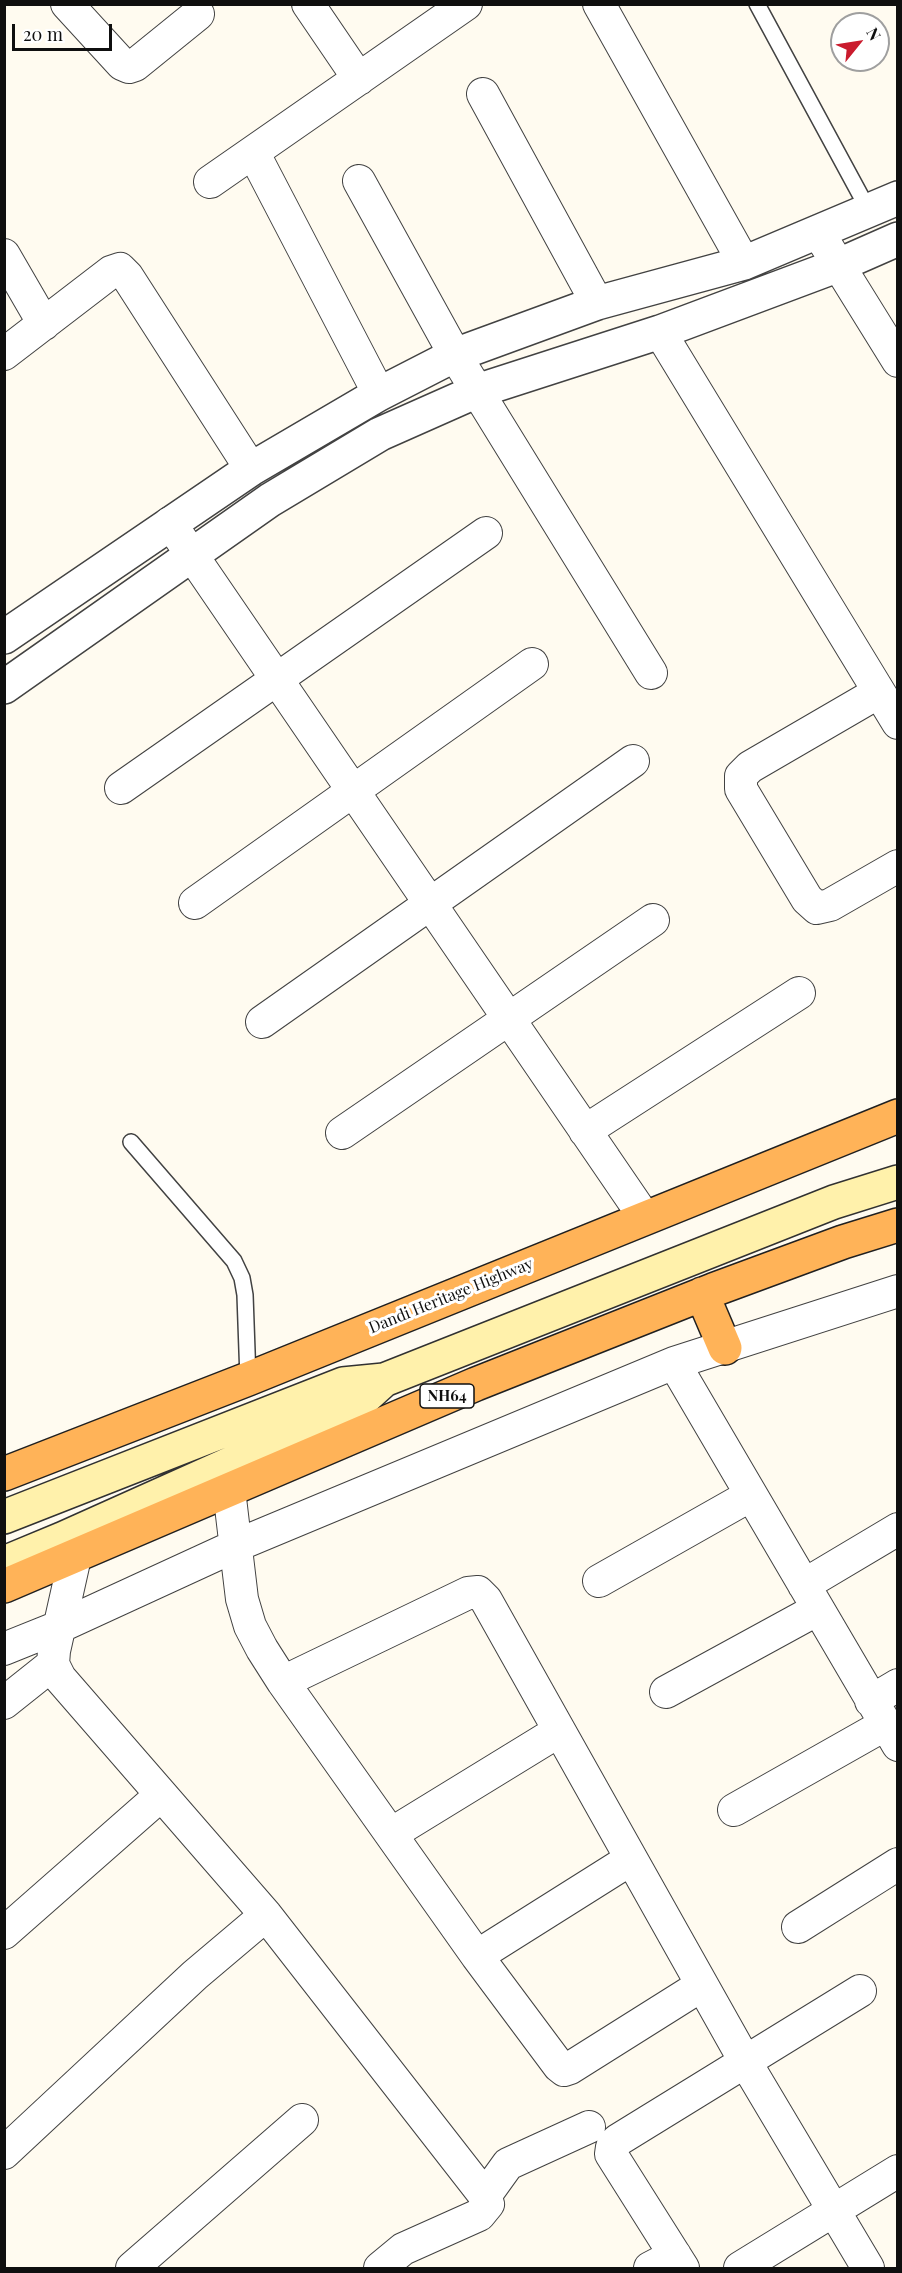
<!DOCTYPE html>
<html>
<head>
<meta charset="utf-8">
<style>
	body { margin:0 }
	#map { position:relative; width:902px; height:2273px; overflow:hidden; background:#fffbf0; font-family:"Playfair Display",serif }
	canvas { display:block }
	.frame { position:absolute; inset:0; border:6px solid #0f0f0f; pointer-events:none }
	.north { position:absolute; left:830px; top:12px; width:60px; height:60px; box-sizing:border-box; background:#fff; border:2px solid #9f9f9f; border-radius:50%; rotate:60deg; font-size:16px; font-weight:700; line-height:24px; text-align:center; color:#0f0f0f }
	.north::after { content:''; display:block; margin:auto; width:21px; height:27px; background:#ca1b2d; clip-path:polygon(50% 0,100% 100%,50% 72%,0 100%) }
	.scale { position:absolute; left:12px; top:24px; width:100px; height:27px; box-sizing:border-box; border:3px solid #0f0f0f; border-top:0; padding-left:8px; font-size:18px; line-height:21px; white-space:nowrap; color:#0f0f0f; -webkit-text-stroke:4px #fff; paint-order:stroke }
</style>
</head>
<body>
<div id="map">
<canvas width="902" height="2273"></canvas>
<div class="frame"></div>
<div class="north">N</div>
<div class="scale">20 m</div>
</div>
<script>
const ctx = document.querySelector('canvas').getContext('2d');
ctx.lineJoin = 'round';
const poly = rows => new Path2D(rows.map(r => 'M' + r).join(''));
function stroke(path, color, width, dash) { ctx.strokeStyle = color; ctx.lineWidth = width; ctx.lineCap = dash ? 'butt' : 'round'; ctx.setLineDash(dash || []); ctx.stroke(path); }
function label(font, color, halo, rows, align = 'center') {
  ctx.font = font + ' "Playfair Display",serif'; ctx.lineWidth = 6; ctx.setLineDash([]); ctx.textBaseline = 'middle'; ctx.strokeStyle = halo; ctx.fillStyle = color; for (const [text, x, y, turn = 0] of rows) {
    ctx.save(); ctx.translate(x, y); ctx.rotate((+turn || 0) * Math.PI / 180); ctx.textAlign = isNaN(turn) ? turn : align; if (halo) ctx.strokeText(text, 0, 0); ctx.fillText(text, 0, 0); ctx.restore();
  }
}
const service = poly([
	[757,4,869,211],
	[131,1142,234,1261,242,1278,245,1295,248,1379]
]);
const minor = poly([
	[67,4,122,64,129,67,135,65,198,14],
	[308,4,359,79],
	[599,4,744,263],
	[483,94,597,303],
	[253,152,379,394],
	[359,181,455,355,651,673],
	[210,182,466,4],
	[818,232,898,361],
	[4,255,44,324],
	[660,332,898,723],
	[4,354,111,272,120,269,127,276,251,469],
	[170,523,645,1218],
	[879,692,750,767,741,776,741,789,807,899,817,908,830,905,898,866],
	[121,788,486,533],
	[195,903,532,664],
	[262,1022,633,761],
	[585,1131,799,993],
	[342,1133,653,920],
	[674,1363,898,1745],
	[229,1490,242,1599,250,1626,262,1649,283,1682,477,1956,559,2066,564,2070,570,2068,702,1985],
	[75,1557,54,1651,53,1664,60,1678,266,1915,485,2196,488,2204,479,2215,403,2249,380,2268],
	[599,1581,751,1495],
	[804,1585,898,1529],
	[4,1649,61,1626,235,1546,674,1363,898,1291],
	[283,1682,468,1593,478,1592,486,1600,746,2063,868,2268],
	[666,1692,818,1609],
	[871,1701,898,1685],
	[4,1703,53,1664],
	[734,1810,886,1724],
	[391,1834,559,1731],
	[798,1927,898,1864],
	[4,1933,161,1795],
	[477,1956,631,1859],
	[4,2153,195,1975,266,1915],
	[485,2196,508,2164,589,2127],
	[132,2268,302,2120],
	[650,2268,675,2255],
	[683,2268,611,2154,612,2147,618,2140,860,1991],
	[740,2268,898,2171]
]);
const tertiary = poly([
	[4,637,251,469,379,394,455,355,597,303,744,263,898,198],
	[4,687,270,500,380,434,477,391,660,332,839,265,898,239]
]);
const secondary = poly([
	[4,1517,343,1384,384,1380,834,1202,898,1182],
	[4,1563,62,1539,352,1409,384,1380]
]);
const trunk = poly([
	[702,1294,725,1348],
	[4,1474,248,1379,898,1116],
	[4,1586,476,1384,713,1290,843,1242,898,1225]
]);
const shields = [
	[447,1396,54]
];
const shieldNames = [
	["NH64",447,1396]
];
const streetNames = [
	["Dandi Heritage Highway",451,1296,-22]
];
stroke(service, '#424242', 18);
stroke(minor, '#424242', 34);
stroke(tertiary, '#424242', 36);
stroke(secondary, '#313131', 36);
stroke(trunk, '#202020', 36);
stroke(service, '#fff', 15);
stroke(minor, '#fff', 32);
stroke(tertiary, '#fff', 33);
stroke(secondary, '#fff1ab', 33);
stroke(trunk, '#ffb358', 33);
for (const [x, y, w] of shields) { const box = new Path2D(); box.roundRect(x - w / 2, y - 12, w, 24, 4.5); ctx.fillStyle = '#fff'; ctx.fill(box); stroke(box, '#0f0f0f', 1.5); }
label('bold 15px', '#0f0f0f', null, shieldNames);
label('16px', '#0f0f0f', '#fff', streetNames);
</script>
</body>
</html>
